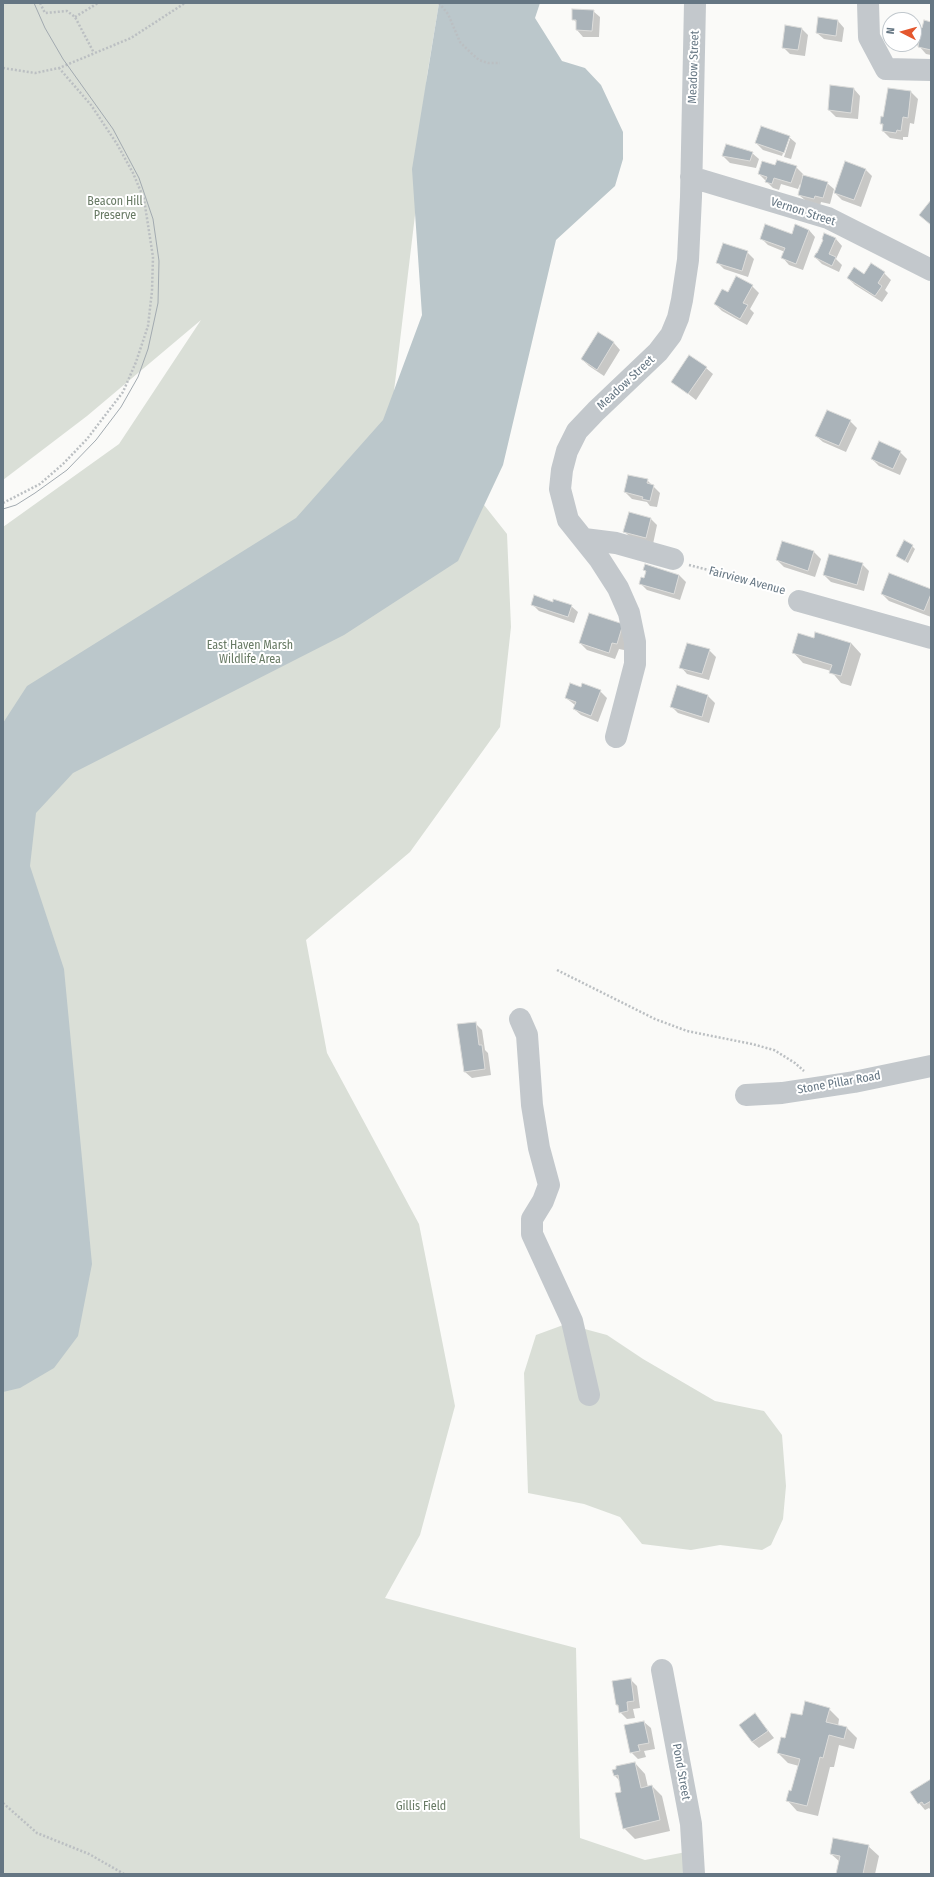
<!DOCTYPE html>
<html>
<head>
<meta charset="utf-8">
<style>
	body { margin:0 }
	#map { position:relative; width:934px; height:1877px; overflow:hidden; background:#fafaf8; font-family:"Fira Sans Condensed",sans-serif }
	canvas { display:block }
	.frame { position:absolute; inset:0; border:4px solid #657683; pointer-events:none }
	.north { position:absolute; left:882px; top:12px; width:40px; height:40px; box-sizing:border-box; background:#fff; border:1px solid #c1c8cd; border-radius:50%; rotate:276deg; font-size:11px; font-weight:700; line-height:16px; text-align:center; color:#657683 }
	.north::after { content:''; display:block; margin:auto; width:14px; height:18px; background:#e4572e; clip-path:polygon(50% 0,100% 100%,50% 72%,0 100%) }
</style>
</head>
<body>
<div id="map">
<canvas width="934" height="1877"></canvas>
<div class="frame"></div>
<div class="north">N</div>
</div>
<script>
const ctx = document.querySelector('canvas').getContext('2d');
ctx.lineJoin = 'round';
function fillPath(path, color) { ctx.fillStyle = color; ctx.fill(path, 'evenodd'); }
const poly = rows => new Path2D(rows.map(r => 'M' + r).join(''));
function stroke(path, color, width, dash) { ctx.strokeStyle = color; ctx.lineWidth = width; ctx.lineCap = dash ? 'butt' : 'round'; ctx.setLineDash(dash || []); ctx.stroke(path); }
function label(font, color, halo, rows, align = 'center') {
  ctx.font = font + ' "Fira Sans Condensed",sans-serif'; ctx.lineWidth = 4; ctx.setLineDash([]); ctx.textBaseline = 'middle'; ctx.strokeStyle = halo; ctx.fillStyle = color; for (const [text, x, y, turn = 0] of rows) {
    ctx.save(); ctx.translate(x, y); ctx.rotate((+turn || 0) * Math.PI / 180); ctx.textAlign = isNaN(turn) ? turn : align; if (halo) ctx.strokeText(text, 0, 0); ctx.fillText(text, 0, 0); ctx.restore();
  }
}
const green = poly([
	[3,3,439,3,427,76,415,215,394,391,507,534,511,627,500,727,410,852,306,940,327,1053,419,1224,455,1406,420,1535,385,1598,576,1648,580,1838,645,1860,686,1852,689,1874,3,1874,3,527,119,444,201,320,87,416,3,480],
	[566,1324,607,1335,643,1359,715,1401,764,1411,782,1435,786,1486,783,1519,771,1545,762,1550,720,1545,691,1550,642,1544,620,1517,584,1504,528,1493,524,1373,536,1335]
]);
const water = poly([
	[439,3,540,3,535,18,562,61,585,68,601,85,623,132,623,159,615,186,556,240,503,465,458,561,344,635,73,773,36,813,30,866,64,969,92,1264,78,1336,54,1368,20,1388,3,1392,3,723,27,686,296,518,383,420,422,315,412,169]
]);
const shadow = poly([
	[593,11,600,17,599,37,583,37,577,30,577,23,573,19],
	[838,21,844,28,842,42,824,39,817,33],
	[931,23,931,55,926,54,919,46,914,44,914,27,923,29],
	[801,28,808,35,805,56,790,54,783,47],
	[854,89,860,96,858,119,836,117,829,110],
	[911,92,918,99,914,124,910,123,908,137,903,137,903,140,890,138,883,131,883,126,881,123,884,118],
	[789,137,796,143,791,159,784,157,790,139,788,139,782,156,763,150,756,143],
	[752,153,759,159,756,168,730,163,723,156],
	[776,166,796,167,803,174,802,176,827,183,834,189,830,204,821,202,820,206,806,201,799,195,801,184,800,184,798,189,781,184,779,190,773,188,759,174],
	[865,169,872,176,861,207,842,200,835,193],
	[809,230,815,237,803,270,789,265,783,258,785,252,768,245,761,238,792,236],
	[836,239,842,246,836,259,842,265,839,272,822,264,815,257],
	[747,252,754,259,748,277,724,269,717,262],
	[884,273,891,280,885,290,888,293,882,302,855,285,848,278],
	[752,286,759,293,750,309,754,313,747,325,722,311,715,304,728,293],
	[598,333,614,343,620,350,604,376,589,366,582,359],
	[706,368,713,374,696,400,672,381],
	[850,421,857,428,846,452,823,442,816,436],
	[900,452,907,459,900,475,879,466,872,459],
	[647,480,660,493,657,507,650,506,647,502,632,499,625,492],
	[651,519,657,525,653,544,631,538,625,532],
	[783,542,814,552,821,559,815,577,784,567,777,560],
	[912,546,915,549,908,563,897,556],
	[862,564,869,571,864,591,831,582,824,575],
	[646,565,679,575,686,582,680,600,647,590,640,583,645,579,647,573,644,570],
	[931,590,931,617,889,601,882,594],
	[553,603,571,606,578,612,574,623,539,611,532,604],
	[623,625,630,631,624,650,619,649,615,659,587,650,580,643],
	[814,639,851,643,861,654,851,686,841,683,831,671,803,663,793,652],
	[709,650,716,657,709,680,687,674,681,667],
	[678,686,708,696,715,703,709,723,678,713,671,706],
	[582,689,600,691,607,698,598,722,581,715,574,709,575,705,566,698],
	[475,1023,482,1030,485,1050,488,1053,491,1075,472,1078,465,1072],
	[630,1679,637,1686,640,1708,633,1709,635,1718,627,1719,620,1712,617,1704],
	[829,1709,839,1719,838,1726,847,1728,857,1738,854,1749,839,1745,834,1767,830,1767,818,1816,797,1811,787,1800,792,1792,799,1766,788,1763,778,1753,803,1716],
	[755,1714,774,1738,759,1748,752,1742],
	[644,1722,651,1728,655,1749,644,1751,646,1757,638,1759,631,1752],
	[635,1763,645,1774,648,1787,652,1786,662,1796,670,1831,635,1839,624,1828,622,1792,620,1781,615,1776],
	[931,1780,931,1810,929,1808,925,1810,919,1803],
	[868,1846,879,1856,875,1874,837,1874,840,1862,831,1854]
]);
const building = poly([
	[572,9,594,10,592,31,576,30,576,20,572,20,572,9],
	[818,17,838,20,836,36,816,33,818,17],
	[924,20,931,22,931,50,918,47,919,41,914,40,914,26,922,28,924,20],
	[785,25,802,28,798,50,782,48,785,25],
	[830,85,854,88,851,113,828,110,830,85],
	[888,88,911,91,908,118,903,117,901,131,897,130,896,133,882,131,883,124,880,124,881,116,883,117,888,88],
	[761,126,790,136,784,153,755,143,761,126],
	[726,144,753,152,750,161,722,156,726,144],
	[777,160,797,166,791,183,774,178,772,184,765,182,767,177,758,174,762,161,775,165,777,160],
	[845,161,866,169,854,200,834,193,845,161],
	[803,175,828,182,823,198,815,196,814,199,798,195,803,175],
	[931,200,931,225,919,215,931,200],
	[765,224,792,234,795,224,809,230,796,264,781,258,785,248,760,239,765,224],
	[824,233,836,238,829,254,836,257,832,266,814,257,816,253,817,253,823,240,822,239,824,233],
	[723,243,748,251,742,271,716,263,723,243],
	[871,263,885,272,878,283,882,286,875,296,847,278,854,267,864,274,871,263],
	[736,276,753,285,743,303,748,305,740,319,714,304,722,289,728,292,736,276],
	[598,332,614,342,597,370,581,359,598,332],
	[689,355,707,367,688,394,671,382,689,355],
	[827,410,851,420,839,446,815,436,827,410],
	[879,441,901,451,893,469,871,459,879,441],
	[628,475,648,479,647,483,654,485,650,501,642,499,643,497,624,492,628,475],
	[629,512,651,518,646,538,623,532,629,512],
	[904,540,913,545,905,561,896,556,904,540],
	[782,541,814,551,808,571,776,560,782,541],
	[829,554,863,563,857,585,823,575,829,554],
	[645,564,679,575,674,594,639,584,641,577,644,578,646,571,643,570,645,564],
	[889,573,931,589,931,594,924,611,881,594,889,573],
	[534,595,553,602,553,599,572,605,568,617,531,605,534,595],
	[589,613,623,624,617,644,612,643,609,653,579,643,589,613],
	[815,632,851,643,841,676,829,673,832,665,792,653,798,633,814,638,815,632],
	[687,643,710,649,702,674,679,668,687,643],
	[570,683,581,687,582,683,601,690,591,716,573,709,576,702,565,698,570,683],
	[677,685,708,695,702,717,670,707,677,685],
	[476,1022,479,1045,482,1045,485,1069,464,1072,457,1024,476,1022],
	[631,1678,634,1701,627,1702,628,1711,619,1713,618,1705,616,1705,612,1681,631,1678],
	[805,1701,830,1708,826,1722,847,1727,844,1739,829,1735,823,1758,820,1757,807,1806,786,1801,789,1790,791,1791,800,1759,777,1753,781,1737,785,1738,791,1713,802,1715,805,1701],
	[755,1713,768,1731,752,1742,739,1725,755,1713],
	[644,1721,649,1743,638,1745,640,1751,630,1753,624,1725,644,1721],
	[635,1762,641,1788,652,1785,660,1820,623,1829,615,1793,621,1792,618,1775,614,1776,612,1770,616,1769,616,1766,635,1762],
	[931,1779,931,1801,924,1805,922,1802,918,1804,910,1792,931,1779],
	[833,1838,869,1845,863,1874,836,1874,840,1856,830,1854,833,1838]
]);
const path = poly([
	[40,3,45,13,67,11,75,17,94,53],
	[439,3,448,14,460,42,471,53,479,60,488,63,500,63],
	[75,17,98,3],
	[3,68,35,73,59,68,131,38,185,3],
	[3,503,40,484,63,464,87,439,123,392,136,362,148,326,152,291,153,257,144,199,133,173,117,144,91,105,59,68],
	[689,565,785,590],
	[557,970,655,1019,687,1031,752,1044,774,1050,795,1063,804,1071],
	[3,1803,37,1833,89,1854,124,1874]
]);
const minor = poly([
	[868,3,869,37,886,69,931,70],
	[691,177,828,218,931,270],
	[584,539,616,543,673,559],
	[799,601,931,638],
	[616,737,635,664,635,642,629,613,618,588,600,560,568,520,560,489,562,470,567,451,577,431,596,411,658,352,671,335,678,318,682,300,688,260,691,197,695,3],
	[520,1019,527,1035,532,1105,539,1148,549,1185,543,1201,532,1219,532,1234,572,1321,589,1395],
	[746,1095,782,1093,854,1082,931,1066],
	[662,1670,691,1824,694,1874]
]);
const tram = poly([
	[3,509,16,505,35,493,67,470,96,440,121,407,138,377,148,349,158,303,159,261,153,219,139,178,113,129,63,59,45,28,34,3]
]);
const streetNames = [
	["Meadow Street",694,67,-88],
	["Vernon Street",803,212,18],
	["Meadow Street",626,383,-43],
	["Fairview Avenue",747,581,15],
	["Stone Pillar Road",839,1083,-10],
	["Pond Street",681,1772,80]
];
const parkNames = [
	["Beacon Hill",115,202],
	["Preserve",115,216],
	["East Haven Marsh",250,646],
	["Wildlife Area",250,660],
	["Gillis Field",421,1807]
];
fillPath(green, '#dadfd7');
fillPath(water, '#bbc7cb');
fillPath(shadow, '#0003');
fillPath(building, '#aab3b9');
stroke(building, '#dcdcda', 1);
stroke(path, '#bbbfc2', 2.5, [2, 2]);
stroke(minor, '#c3c8cc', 22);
stroke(tram, '#a2aab0', 1);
label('12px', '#657683', '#fff', streetNames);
label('12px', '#687a64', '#fff', parkNames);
</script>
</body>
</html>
